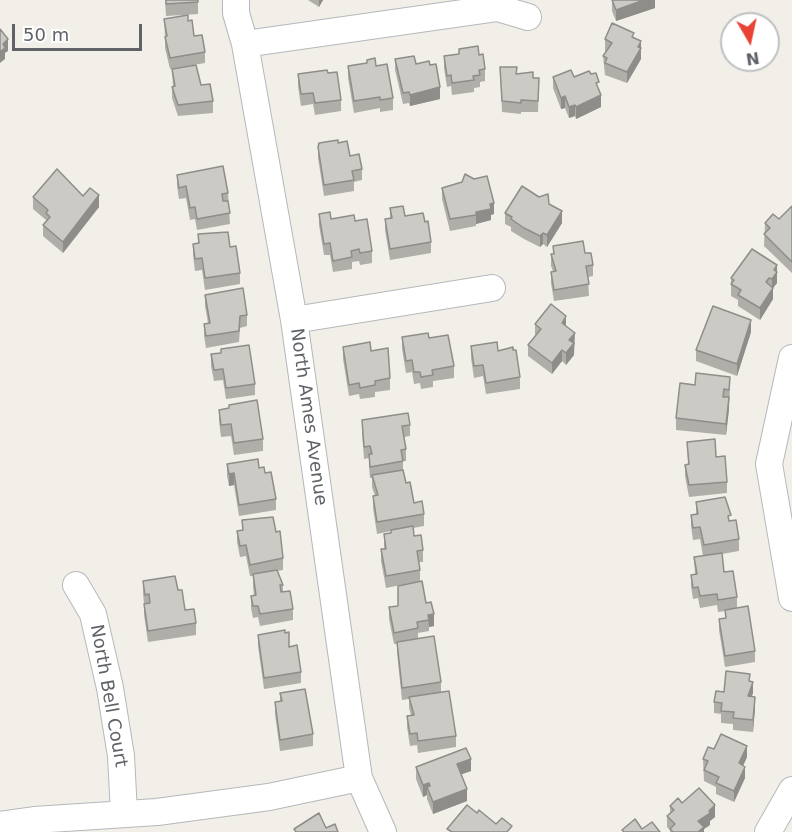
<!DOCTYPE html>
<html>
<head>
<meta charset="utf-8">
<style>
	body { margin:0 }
	#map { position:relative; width:792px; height:832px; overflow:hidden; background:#f1efe8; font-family:"DejaVu Sans",sans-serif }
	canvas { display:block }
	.north { position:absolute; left:720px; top:12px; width:60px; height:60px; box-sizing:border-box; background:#fff; border:2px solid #bfc1c3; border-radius:50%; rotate:171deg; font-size:16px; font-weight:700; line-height:24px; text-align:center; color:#5f6368 }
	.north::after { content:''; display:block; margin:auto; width:21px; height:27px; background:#ea4335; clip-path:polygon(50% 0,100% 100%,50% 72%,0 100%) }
	.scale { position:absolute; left:12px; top:24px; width:130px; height:27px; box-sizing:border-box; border:3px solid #5f6368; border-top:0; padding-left:8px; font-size:18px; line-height:21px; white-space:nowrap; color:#5f6368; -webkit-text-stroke:4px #fff; paint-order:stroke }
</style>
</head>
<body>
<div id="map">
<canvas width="792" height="832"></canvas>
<div class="north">N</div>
<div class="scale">50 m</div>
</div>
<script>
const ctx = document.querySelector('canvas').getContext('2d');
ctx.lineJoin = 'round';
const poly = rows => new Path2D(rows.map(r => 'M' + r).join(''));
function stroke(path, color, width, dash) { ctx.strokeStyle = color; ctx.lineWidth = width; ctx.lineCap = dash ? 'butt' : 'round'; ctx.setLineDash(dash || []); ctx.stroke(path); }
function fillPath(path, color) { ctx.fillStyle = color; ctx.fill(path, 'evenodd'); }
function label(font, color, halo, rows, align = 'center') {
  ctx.font = font + ' "DejaVu Sans",sans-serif'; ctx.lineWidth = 5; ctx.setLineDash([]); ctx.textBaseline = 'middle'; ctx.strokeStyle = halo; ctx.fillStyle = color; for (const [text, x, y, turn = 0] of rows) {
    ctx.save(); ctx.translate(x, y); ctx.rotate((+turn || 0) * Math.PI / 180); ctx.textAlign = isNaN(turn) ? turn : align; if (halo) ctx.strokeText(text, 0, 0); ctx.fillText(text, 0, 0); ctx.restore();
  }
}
const minor = poly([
	[236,0,236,13,245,44,294,320,359,778,383,832],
	[245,44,498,8,528,17],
	[294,320,492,288],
	[792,358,769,464,792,598],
	[76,585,93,614,110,688,121,756,124,813],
	[0,825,34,820,157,812,269,797,359,778],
	[768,832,792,790]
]);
const wall = poly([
	[165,0,198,0,198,14,166,16],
	[308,0,323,0,319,7],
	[612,0,655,0,655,8,616,21,612,11],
	[164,19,188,21,194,36,205,52,205,63,170,69,165,48,165,37],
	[634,38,641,48,641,59,627,83,605,75,603,56,606,52,605,51,605,39],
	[459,49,479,55,485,69,485,81,480,82,480,87,474,88,474,92,452,95,451,86,447,87,444,68,444,56,459,54],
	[395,59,416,64,440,99,410,106,409,103,403,104,395,70],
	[367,60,376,66,393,98,393,110,380,112,380,108,354,113,348,78,348,66,367,63],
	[500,67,517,74,533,78,539,78,538,112,521,112,521,114,502,112],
	[172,69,201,85,213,101,213,113,178,116,172,98,172,87,173,87],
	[328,73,341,100,341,111,315,115,313,104,301,106,298,86,298,74],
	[553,77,574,77,599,91,601,107,576,119,575,116,569,118,565,108,561,109,553,88],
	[338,143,362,169,362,180,354,182,354,191,324,196,318,158,318,147],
	[177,175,228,193,230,224,197,230,195,219,190,220,186,198,179,199,177,186],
	[442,188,494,214,491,215,491,220,476,224,476,226,450,231,442,199],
	[83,196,99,207,63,253,43,236,43,225,46,221,46,220,33,209,33,197],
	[549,204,562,223,547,247,543,244,540,247,524,239,511,231,511,227,505,224,505,213],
	[792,206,792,273,764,246,765,223,779,219],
	[390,208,405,216,425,222,431,242,431,253,390,260,385,230,385,219,390,218],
	[319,214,331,219,355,221,372,251,372,263,360,265,359,261,352,262,352,269,333,272,330,255,324,255,319,225],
	[198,234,230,247,240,273,240,284,205,290,202,270,195,271,193,255,193,244,198,243],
	[553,246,585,253,593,265,593,276,588,277,589,296,554,301,551,283,551,272,553,271,551,266,551,254,553,254],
	[777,265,777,283,773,288,773,299,760,320,738,306,738,300,731,296,731,278],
	[205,295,247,315,247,326,240,328,239,342,206,348,204,336,204,324,208,323,205,306],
	[535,324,566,326,575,344,574,345,574,355,566,365,562,361,552,374,528,356,528,345,535,336],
	[751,332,737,376,696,361,696,350],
	[402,337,429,338,454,366,454,378,433,381,433,387,421,389,420,383,414,384,412,372,406,373,402,349],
	[471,346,498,351,520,377,520,389,486,394,483,376,474,378,471,358],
	[343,347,371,351,390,378,390,390,375,392,375,397,360,399,359,394,349,396,343,359],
	[211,354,255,384,255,395,226,399,223,380,214,381,211,366],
	[680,383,730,388,729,409,726,435,676,430,676,418],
	[219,410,263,439,263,451,234,455,231,436,221,437,219,421],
	[362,420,410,425,410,436,404,437,406,449,406,461,403,461,403,470,406,483,414,503,424,514,424,526,413,528,414,536,423,550,423,562,419,562,420,570,420,581,386,588,381,561,381,549,384,549,384,534,391,533,391,531,377,534,373,508,373,496,375,496,372,487,372,478,370,478,369,466,369,458,364,459,362,432],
	[687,442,716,457,727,482,727,493,689,497,685,476,685,465,688,465],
	[227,464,259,468,276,499,276,510,239,516,234,485,229,486,227,476],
	[696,502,731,521,739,539,739,551,722,554,724,572,737,597,737,608,755,651,755,662,725,667,719,630,719,619,725,618,725,611,718,612,717,605,700,608,698,598,693,599,691,586,691,575,695,574,694,557,703,556,700,539,693,540,691,526,691,515,696,514],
	[242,520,276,532,283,558,283,570,277,571,283,585,283,592,293,609,293,620,260,626,258,617,253,618,251,608,251,596,254,596,253,586,253,576,250,576,246,556,240,557,237,542,237,531,242,530],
	[143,581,178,590,185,610,196,623,196,635,148,642,144,615,144,604,143,593],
	[426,603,434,626,429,627,429,631,418,633,418,638,441,682,441,692,456,736,456,747,418,753,417,745,410,746,407,727,407,716,411,715,409,708,409,699,402,700,397,653,397,644,394,644,389,619,389,607],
	[258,635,301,672,301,683,264,689,258,646],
	[750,681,753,693,752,696,755,708,753,732,733,730,733,724,721,723,721,714,714,713,714,702,724,692],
	[280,693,313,734,313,746,280,751,275,714,275,702,280,701],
	[714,749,747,757,743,766,745,778,734,802,716,794,716,787,704,781,703,759],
	[416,767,471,771,461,774,467,801,433,814,427,799,427,795,423,797,416,779],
	[682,803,715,817,710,821,710,825,704,829,704,832,670,832,670,830,667,827,667,816,670,813,670,806]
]);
const shadedWall = poly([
	[319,0,323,0,319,7],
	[644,0,655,0,655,8,616,21,616,10],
	[8,39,8,51,5,53,5,59,0,63,0,52,3,44],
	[641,41,641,59,627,83,627,72],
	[440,87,440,99,410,106,410,95],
	[601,95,601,107,576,119,576,107],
	[565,96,565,108,561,109,561,98],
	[575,105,575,116,569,118,569,107],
	[99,195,99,207,63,253,63,242],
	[494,203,494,214,491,215,491,220,476,224,476,212,490,204],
	[562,211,562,223,547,247,547,235],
	[543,233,543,244,540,247,540,236],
	[777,265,777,283,773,288,773,299,760,320,760,308,772,290,772,279,774,270],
	[566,316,566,328,562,323],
	[751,320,751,332,737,376,737,364],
	[575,333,574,355,566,365,566,353,569,340],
	[562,350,562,361,552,374,552,363],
	[729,397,729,409,726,435,726,424],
	[234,473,234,485,229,486,229,474],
	[434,614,434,626,429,627,428,615],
	[753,682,753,693,748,707,748,696],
	[755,697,755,708,753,732,753,720],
	[747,746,747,757,739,775,739,763],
	[471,759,471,771,457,776,457,764],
	[745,767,745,778,734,802,734,791],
	[429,783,429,791,427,787,427,795,423,797,423,785],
	[467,789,467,801,433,814,433,802],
	[715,805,715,817,710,821,710,825,704,829,704,832,698,832,698,821]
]);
const building = poly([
	[166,0,198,0,198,2,166,4,166,0],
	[612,0,644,0,616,10,612,0],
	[188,15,188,21,192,20,194,36,202,35,205,52,170,58,165,37,167,36,164,19,188,15],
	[612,23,634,33,632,37,641,41,638,47,641,48,627,72,605,63,607,58,603,56,612,43,605,39,612,23],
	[0,29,8,39,3,44,5,48,0,52,0,29],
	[478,46,479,55,483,54,485,69,479,70,480,75,473,76,474,80,452,83,451,75,447,76,444,56,459,54,459,49,478,46],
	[414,56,416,64,429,61,430,65,436,64,440,87,410,95,409,92,403,93,395,59,414,56],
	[375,58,376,66,387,64,393,98,380,100,380,97,354,101,348,66,367,63,367,60,375,58],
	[196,65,201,85,210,84,213,101,178,105,172,87,175,86,172,69,196,65],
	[500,67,517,67,516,74,533,72,533,78,539,78,538,101,521,100,521,103,502,101,500,67],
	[327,70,328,73,337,72,341,100,315,103,313,93,301,94,298,74,327,70],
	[571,70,574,77,589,71,591,74,596,73,599,82,596,83,601,95,576,107,575,105,569,107,565,96,561,98,553,77,571,70],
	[338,140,338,143,347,141,350,156,359,154,362,169,352,171,354,180,324,185,318,147,319,143,338,140],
	[223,166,228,193,222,194,223,201,228,201,230,213,197,219,195,207,190,208,186,186,179,188,177,175,223,166],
	[57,169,83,196,90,188,99,195,63,242,43,225,50,217,46,213,48,210,33,197,57,169],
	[465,174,474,179,487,176,494,203,490,204,491,209,476,212,476,215,450,219,442,188,462,182,465,174],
	[522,186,539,197,548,194,549,204,562,211,547,235,543,233,540,236,524,228,511,219,512,217,505,213,522,186],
	[403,206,405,216,423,213,425,222,428,221,431,242,390,249,385,219,392,218,390,208,403,206],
	[792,206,792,262,764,234,770,228,765,223,773,214,779,219,792,206],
	[330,212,331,219,354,215,355,221,367,219,372,251,360,253,359,249,351,251,352,257,333,261,330,243,324,244,319,214,330,212],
	[228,232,230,247,236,246,240,273,205,278,202,258,195,259,193,244,199,243,198,234,228,232],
	[583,241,585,253,591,253,593,265,586,266,589,284,554,290,551,272,556,271,551,254,554,254,553,246,583,241],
	[752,249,777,265,774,270,777,272,772,279,769,278,766,282,773,288,760,308,738,295,741,290,731,284,734,280,731,278,752,249],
	[243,288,247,315,240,316,239,331,206,336,204,324,210,323,205,295,243,288],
	[551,304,566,316,562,323,575,333,569,340,574,343,566,353,562,350,552,363,528,345,541,329,535,324,551,304],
	[713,306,751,320,737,364,696,350,713,306],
	[428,333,429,338,448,335,454,366,432,370,433,375,421,377,420,372,414,372,412,360,406,361,402,337,428,333],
	[370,342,371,351,388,348,390,378,375,381,375,385,360,388,359,383,349,385,343,347,370,342],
	[497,342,498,351,513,347,513,350,516,350,520,377,486,383,483,365,474,366,471,346,497,342],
	[249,345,255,384,226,388,223,369,214,370,211,354,221,353,221,349,249,345],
	[696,373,730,377,729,390,724,389,723,397,729,397,726,424,676,418,680,383,695,385,696,373],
	[257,400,263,439,234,443,231,424,221,425,219,410,229,408,229,405,257,400],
	[408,413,410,425,402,426,406,449,401,450,403,461,370,467,369,454,372,454,370,446,364,447,362,420,408,413],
	[715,439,716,457,725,456,727,482,689,485,685,465,689,464,687,442,715,439],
	[258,459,259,468,264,467,265,473,271,472,276,499,239,505,234,473,229,474,227,464,258,459],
	[403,470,406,483,410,482,414,503,422,501,424,514,377,522,373,496,378,495,372,475,403,470],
	[725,497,731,515,728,516,729,521,736,520,739,539,704,545,700,527,693,528,691,515,698,514,696,502,725,497],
	[273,517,276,532,280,531,283,558,250,565,246,545,240,546,237,531,243,530,242,520,273,517],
	[413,526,414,536,421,535,423,550,417,551,420,570,386,576,381,549,386,549,384,534,391,533,391,530,413,526],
	[722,553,724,572,733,571,737,597,718,600,717,594,700,596,698,587,693,588,691,575,697,574,694,557,722,553],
	[277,570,283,585,280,585,281,592,290,591,293,609,260,614,258,606,253,606,251,596,256,595,253,574,277,570],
	[175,576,178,590,182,590,185,610,194,609,196,623,148,631,144,604,150,603,149,594,145,595,143,581,175,576],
	[422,581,426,603,431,602,434,614,428,615,429,620,417,622,418,628,394,633,389,607,398,606,398,586,422,581],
	[748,606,755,651,725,656,719,619,726,618,725,610,748,606],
	[285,630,285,633,289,632,289,647,297,645,301,672,264,678,258,635,285,630],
	[434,636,441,682,402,688,397,642,434,636],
	[726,671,750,674,749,681,753,682,748,696,755,697,753,720,733,718,734,712,721,711,722,703,714,702,716,691,724,692,726,671],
	[305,689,313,734,280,740,275,702,282,701,280,693,305,689],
	[449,691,456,736,418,741,417,733,410,734,407,716,414,715,409,697,449,691],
	[721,734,747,746,739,763,745,767,734,791,716,783,719,777,704,770,708,761,703,759,708,747,714,749,721,734],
	[466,748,471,759,457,764,467,789,433,802,427,787,430,786,429,783,423,785,416,767,466,748],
	[699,788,715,805,709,811,710,813,698,821,704,827,698,832,673,832,670,829,675,824,667,816,674,810,670,806,678,798,682,803,699,788],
	[467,805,477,813,479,810,496,824,502,818,512,826,507,832,452,832,447,829,467,805],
	[319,813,326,828,335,824,338,832,296,832,294,829,319,813],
	[635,819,642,829,652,822,660,832,624,832,622,830,635,819]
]);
const streetNames = [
	["North Ames Avenue",308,417,82],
	["North Bell Court",108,696,80]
];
stroke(minor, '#b5b8bc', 28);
stroke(minor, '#fff', 26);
fillPath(wall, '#afaea9');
fillPath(shadedWall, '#8f8d8a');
fillPath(building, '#cccac5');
stroke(building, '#8f8d8a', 1.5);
label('18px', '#5f6368', '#fff', streetNames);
</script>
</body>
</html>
